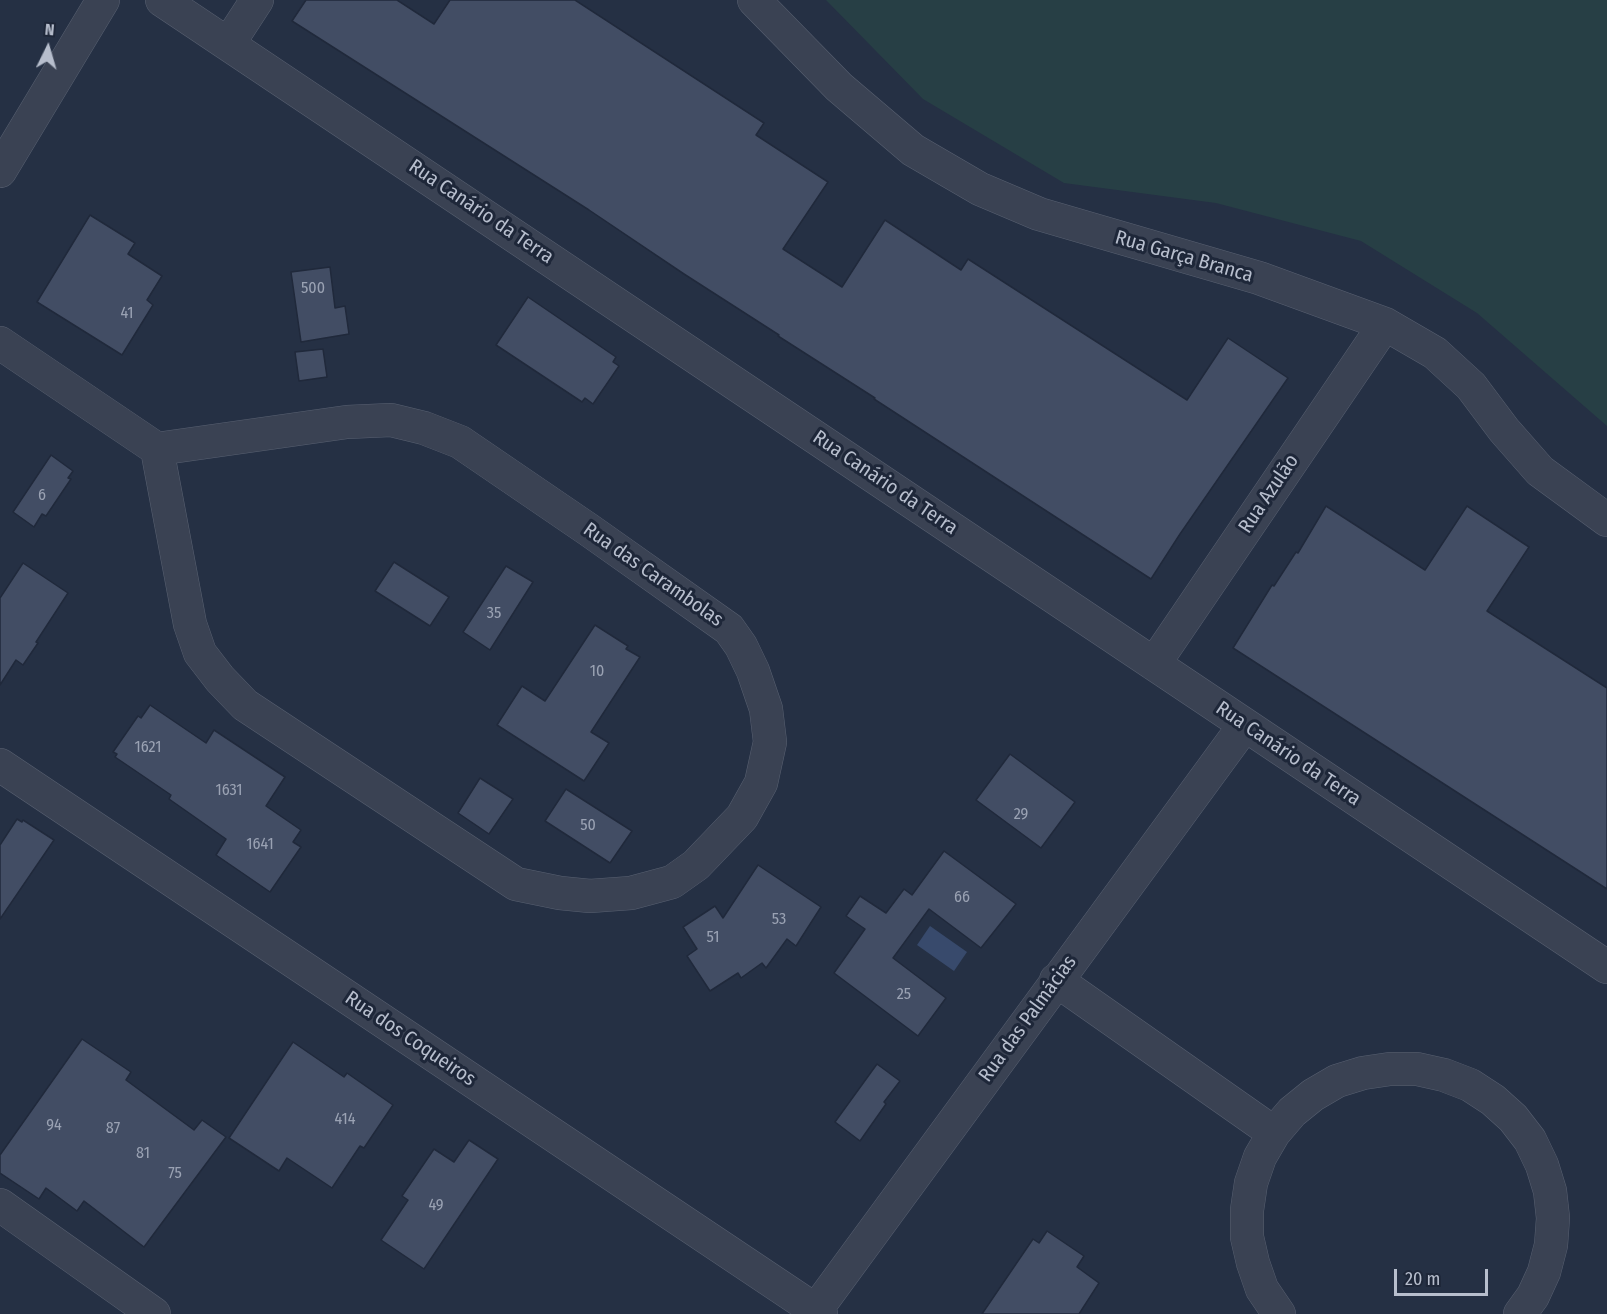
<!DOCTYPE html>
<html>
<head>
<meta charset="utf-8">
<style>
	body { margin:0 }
	#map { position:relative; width:1607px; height:1314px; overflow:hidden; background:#253044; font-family:"Fira Sans Condensed",sans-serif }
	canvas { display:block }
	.north { position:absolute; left:18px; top:18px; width:60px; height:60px; -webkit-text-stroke:4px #1e2739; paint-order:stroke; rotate:5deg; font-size:16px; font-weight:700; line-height:24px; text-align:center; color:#b7becd }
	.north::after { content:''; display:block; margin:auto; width:21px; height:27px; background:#b7becd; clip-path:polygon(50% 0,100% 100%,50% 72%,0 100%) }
	.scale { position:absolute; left:1394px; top:1269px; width:94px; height:27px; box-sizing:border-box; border:3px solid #b7becd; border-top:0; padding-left:8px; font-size:18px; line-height:21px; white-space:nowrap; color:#b7becd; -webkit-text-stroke:4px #1e2739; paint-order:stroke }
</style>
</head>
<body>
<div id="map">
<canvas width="1607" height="1314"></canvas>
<div class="north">N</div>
<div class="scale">20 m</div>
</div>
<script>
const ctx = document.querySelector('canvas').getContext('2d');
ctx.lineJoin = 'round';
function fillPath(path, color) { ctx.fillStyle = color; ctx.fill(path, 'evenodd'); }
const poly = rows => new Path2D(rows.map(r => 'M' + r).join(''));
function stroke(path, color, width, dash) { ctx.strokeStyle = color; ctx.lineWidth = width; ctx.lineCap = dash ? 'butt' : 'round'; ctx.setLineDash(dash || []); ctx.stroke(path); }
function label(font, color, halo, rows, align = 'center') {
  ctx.font = font + ' "Fira Sans Condensed",sans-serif'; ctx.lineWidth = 6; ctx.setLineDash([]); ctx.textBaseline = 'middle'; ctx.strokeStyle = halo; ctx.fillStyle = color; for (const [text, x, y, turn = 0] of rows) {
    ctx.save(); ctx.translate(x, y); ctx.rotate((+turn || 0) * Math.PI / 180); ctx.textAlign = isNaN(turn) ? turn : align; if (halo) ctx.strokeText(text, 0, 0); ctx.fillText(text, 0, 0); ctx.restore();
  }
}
const green = poly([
	[826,0,1607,0,1607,426,1477,313,1361,241,1216,203,1064,183,923,99]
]);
const water = poly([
	[930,926,967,952,954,971,917,945]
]);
const building = poly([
	[306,0,397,0,434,24,450,0,575,0,764,123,756,135,828,182,783,249,842,287,885,220,961,270,968,259,1187,400,1228,338,1288,378,1180,534,1151,579,874,399,875,398,778,336,779,335,684,274,589,210,292,21,306,0],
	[90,215,135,243,128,254,162,276,147,300,153,305,122,355,37,302,90,215],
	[330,267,335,308,345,306,349,334,301,342,291,272,330,267],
	[528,297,616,357,613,362,619,366,593,404,585,398,582,402,496,345,528,297],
	[323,349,327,377,299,381,295,352,323,349],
	[51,455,73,471,68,478,71,479,46,516,42,514,34,527,13,512,51,455],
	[1326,506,1425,570,1467,506,1529,547,1487,611,1607,688,1607,889,1233,648,1272,585,1274,586,1296,552,1298,553,1326,506],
	[394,562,449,597,430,626,375,591,394,562],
	[23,563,68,593,36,642,38,643,23,665,16,660,0,685,0,598,23,563],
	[506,566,533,582,490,650,463,632,506,566],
	[595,625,628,646,626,649,640,657,591,732,609,743,584,781,497,725,522,686,545,701,595,625],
	[150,705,206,743,214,730,285,777,266,806,301,830,293,842,301,847,270,892,216,855,226,839,169,799,171,795,115,757,117,754,113,752,138,716,141,718,150,705],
	[1010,754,1075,802,1041,848,976,800,1010,754],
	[480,778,513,799,489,834,458,813,480,778],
	[566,789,632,831,610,863,545,821,566,789],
	[17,819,22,822,23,820,54,840,0,919,0,845,17,819],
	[944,851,1016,904,981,948,929,909,893,958,946,998,918,1036,834,973,865,929,846,916,860,896,886,913,904,889,912,895,944,851],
	[758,865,821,907,796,946,787,939,766,968,762,963,741,978,738,973,710,991,687,956,697,949,683,927,715,906,723,918,758,865],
	[82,1039,131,1072,126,1080,194,1130,202,1120,226,1137,144,1247,84,1201,77,1211,46,1188,39,1199,0,1173,0,1155,82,1039],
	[293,1042,344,1077,347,1073,393,1105,364,1148,360,1146,332,1188,287,1158,279,1171,229,1138,293,1042],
	[877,1064,900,1081,884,1102,886,1104,860,1141,835,1122,877,1064],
	[469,1140,498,1159,424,1269,381,1240,408,1200,402,1196,434,1149,454,1162,469,1140],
	[1047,1231,1084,1256,1077,1267,1099,1283,1079,1314,982,1314,1033,1239,1039,1243,1047,1231]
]);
const minor = poly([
	[162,0,1607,967],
	[754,0,839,87,913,150,980,189,1039,214,1259,278,1385,324,1435,353,1471,386,1504,430,1540,471,1607,520],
	[229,43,257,0],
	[0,171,103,0],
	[0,343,157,449,347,422,391,420,424,428,460,442,589,530,729,629,741,646,753,671,766,709,770,742,761,783,742,817,696,865,672,882,631,893,590,896,560,893,516,884,245,705,220,679,200,653,190,624,157,449],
	[1154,664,1385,324],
	[0,765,821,1314],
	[1056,980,1274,1133],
	[0,1205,154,1314],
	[813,1314,1244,726],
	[1279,1314,1262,1289,1253,1263,1247,1237,1247,1210,1251,1183,1260,1157,1274,1133,1292,1112,1313,1095,1337,1081,1363,1073,1390,1069,1417,1069,1444,1075,1470,1085,1493,1100,1513,1118,1530,1140,1542,1165,1550,1191,1553,1218,1551,1245,1544,1272,1533,1296,1520,1314]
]);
const numberNames = [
	["500",313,289],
	["41",127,314],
	["6",42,496],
	["35",494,614],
	["10",597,672],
	["1621",148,748],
	["1631",229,791],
	["29",1021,815],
	["50",588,826],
	["1641",260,845],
	["66",962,898],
	["53",779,920],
	["51",713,938],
	["25",904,995],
	["414",345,1120],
	["94",54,1126],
	["87",113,1129],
	["81",143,1154],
	["75",175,1174],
	["49",436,1206]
];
const streetNames = [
	["Rua Canário da Terra",481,212,34],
	["Rua Garça Branca",1184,257,16],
	["Rua Canário da Terra",885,483,34],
	["Rua Azulão",1269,494,-56],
	["Rua das Carambolas",653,575,35],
	["Rua Canário da Terra",1288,754,34],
	["Rua das Palmácias",1028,1019,-54],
	["Rua dos Coqueiros",410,1039,34]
];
fillPath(green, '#273f45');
fillPath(water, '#384a6c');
fillPath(building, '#424d64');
stroke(building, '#20293b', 1.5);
stroke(minor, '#586071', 34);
stroke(minor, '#3a4253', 33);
label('16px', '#9aa2b3', null, numberNames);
label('20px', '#b7becd', '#1e2739', streetNames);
</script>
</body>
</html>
